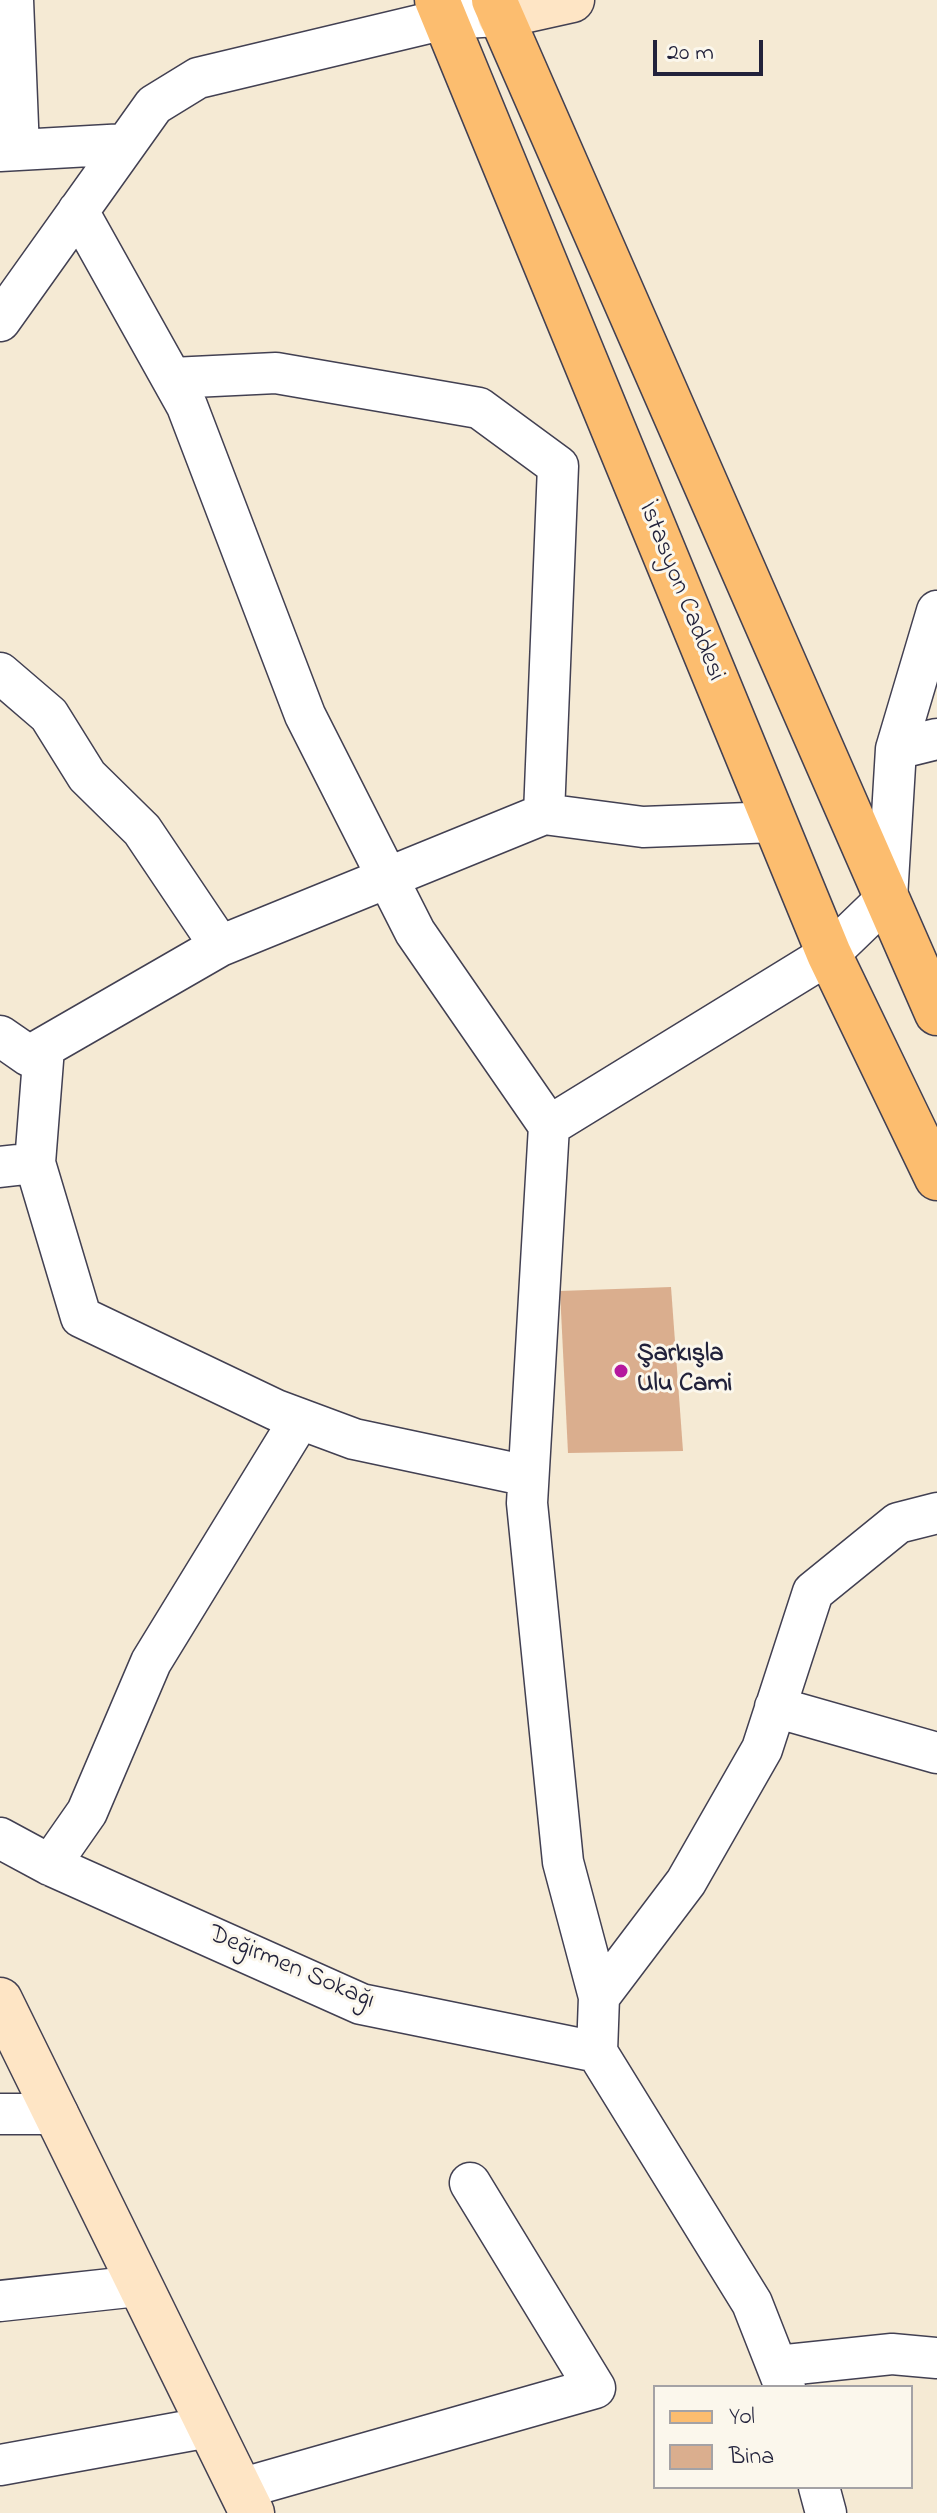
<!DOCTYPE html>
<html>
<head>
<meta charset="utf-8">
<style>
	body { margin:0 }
	#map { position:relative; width:937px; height:2513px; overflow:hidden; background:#f5ead4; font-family:"Indie Flower",sans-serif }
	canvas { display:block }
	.legend { position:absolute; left:653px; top:2385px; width:260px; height:104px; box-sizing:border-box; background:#fbf7ec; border:2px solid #a4a2a5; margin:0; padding:10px 14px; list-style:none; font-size:24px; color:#22223b }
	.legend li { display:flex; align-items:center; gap:16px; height:40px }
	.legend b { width:40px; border:2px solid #a4a2a5 }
	.scale { position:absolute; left:653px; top:40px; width:110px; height:36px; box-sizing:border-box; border:4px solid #22223b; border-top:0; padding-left:10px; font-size:24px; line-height:28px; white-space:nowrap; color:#22223b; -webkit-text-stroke:6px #fbf7ec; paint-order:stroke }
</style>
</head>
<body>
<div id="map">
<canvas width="937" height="2513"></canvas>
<ul class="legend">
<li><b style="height:10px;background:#fcbd6f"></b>Yol</li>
<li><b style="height:22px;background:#daae8e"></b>Bina</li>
</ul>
<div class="scale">20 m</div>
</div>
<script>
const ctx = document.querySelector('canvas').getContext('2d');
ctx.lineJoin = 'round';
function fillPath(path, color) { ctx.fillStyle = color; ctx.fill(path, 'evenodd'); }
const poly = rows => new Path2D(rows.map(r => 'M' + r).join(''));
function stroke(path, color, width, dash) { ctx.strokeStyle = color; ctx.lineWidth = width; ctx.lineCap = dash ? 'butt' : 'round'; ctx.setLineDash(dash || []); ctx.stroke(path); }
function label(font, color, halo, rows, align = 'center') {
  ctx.font = font + ' "Indie Flower",sans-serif'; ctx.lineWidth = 6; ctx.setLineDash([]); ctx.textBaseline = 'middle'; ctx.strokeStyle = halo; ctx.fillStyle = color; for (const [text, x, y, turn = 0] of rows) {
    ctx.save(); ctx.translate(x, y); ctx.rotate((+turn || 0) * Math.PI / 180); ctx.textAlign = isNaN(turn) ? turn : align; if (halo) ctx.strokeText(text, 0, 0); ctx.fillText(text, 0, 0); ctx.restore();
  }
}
const building = poly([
	[671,1287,683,1451,568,1453,560,1291]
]);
const street = poly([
	[13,0,19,150],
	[0,151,126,144],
	[78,211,187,406,305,715,415,932,549,1126,527,1503,563,1862,599,1997,597,2052,752,2303,785,2387],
	[0,321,154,105,198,78,445,19,500,16],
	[0,673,49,715,87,776,142,830,220,946],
	[896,749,937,739],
	[544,814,643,827,775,822],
	[0,1036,29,1056,220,946,544,814,558,466,479,408,276,373,172,378],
	[549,1126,829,954,887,898,896,749,937,611],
	[35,1163,81,1317,276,1410,354,1439,528,1476],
	[0,1167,35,1163,44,1048],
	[775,1707,937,1753],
	[0,1838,50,1865,361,2004,597,2052],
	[50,1865,87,1812,151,1662,300,1419],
	[599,1997,686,1882,762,1749,813,1592,898,1523,937,1513],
	[0,2114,58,2114],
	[0,2301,138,2286],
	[777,2366,892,2354,937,2358],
	[0,2465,209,2427],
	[819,2487,826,2513],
	[240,2489,595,2388,470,2183]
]);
const secondary = poly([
	[500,16,572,0],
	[0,2000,252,2513]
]);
const primary = poly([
	[437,0,829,954,937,1178],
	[494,0,937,1013]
]);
const markers = [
	[621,1371,8,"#b5179e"]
];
const streetNames = [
	["İstasyon Caddesi",680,592,68],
	["Değirmen Sokağı",291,1969,23]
];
const poiNames = [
	["Şarkışla",637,1356],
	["Ulu Cami",637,1386]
];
fillPath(building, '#daae8e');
stroke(street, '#424052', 43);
stroke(secondary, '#424052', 47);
stroke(primary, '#424052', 47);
stroke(street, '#fff', 40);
stroke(secondary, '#fee5c5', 44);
stroke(primary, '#fcbd6f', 44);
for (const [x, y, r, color] of markers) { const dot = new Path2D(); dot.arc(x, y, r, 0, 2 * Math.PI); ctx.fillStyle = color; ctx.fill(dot); stroke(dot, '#fbf7ec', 3); }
label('26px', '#22223b', '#fbf7ec', streetNames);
label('bold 26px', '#22223b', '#fbf7ec', poiNames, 'left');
</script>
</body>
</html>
